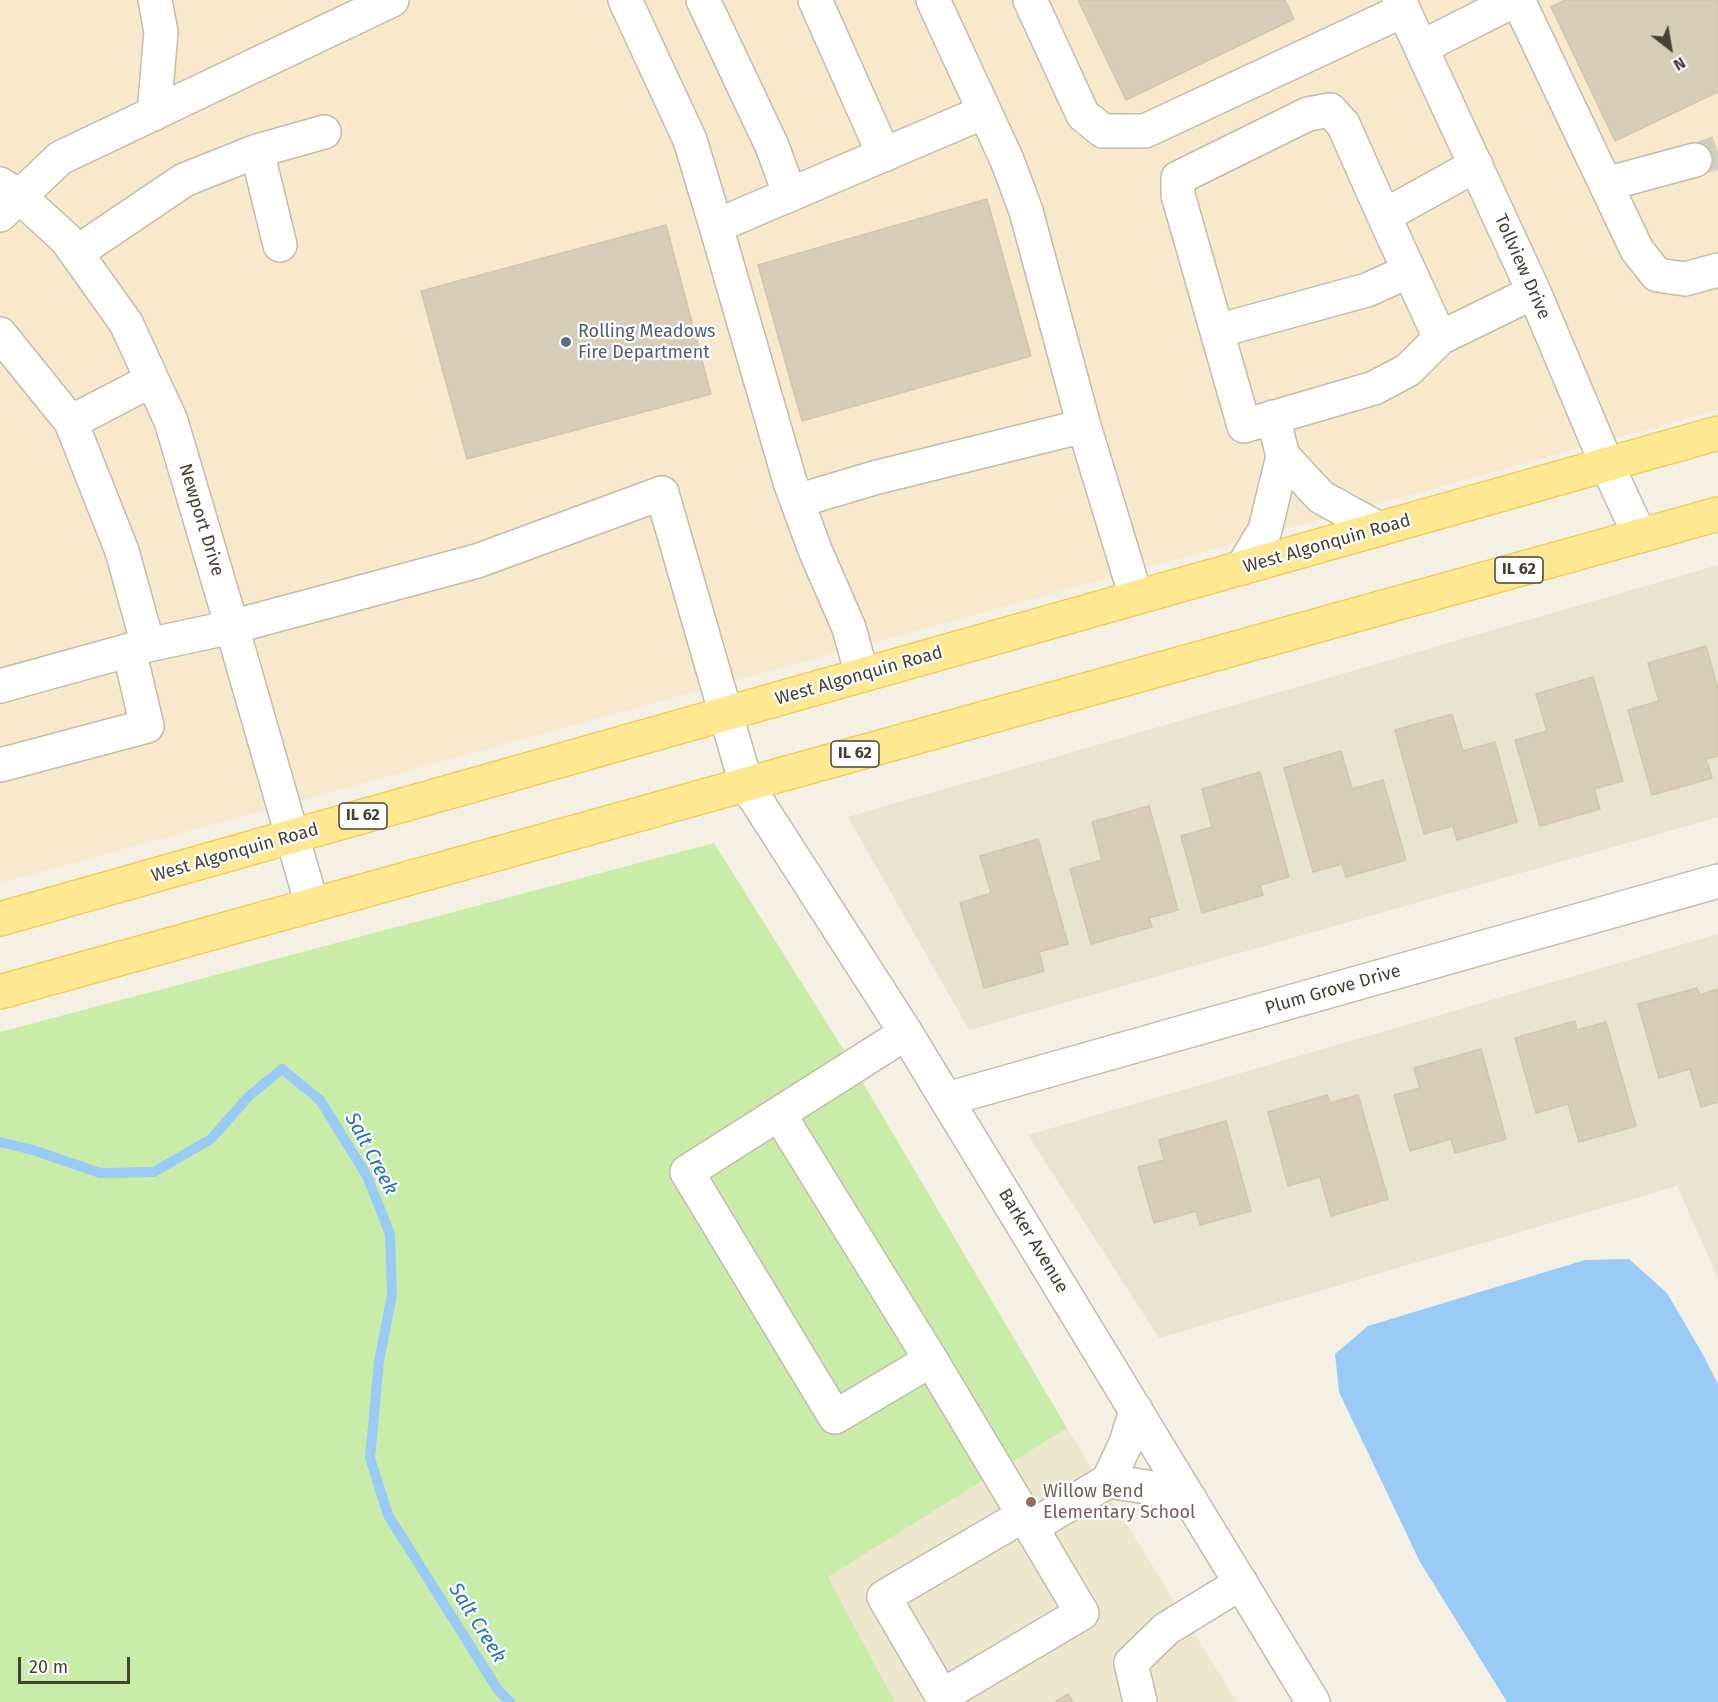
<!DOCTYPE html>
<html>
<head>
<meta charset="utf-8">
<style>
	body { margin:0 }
	#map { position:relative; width:1718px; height:1702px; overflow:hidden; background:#f4f0e4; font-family:"Fira Sans",sans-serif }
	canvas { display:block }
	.north { position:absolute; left:1640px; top:18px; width:60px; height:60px; -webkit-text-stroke:4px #fff; paint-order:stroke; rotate:149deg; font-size:16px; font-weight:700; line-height:24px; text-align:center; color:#474133 }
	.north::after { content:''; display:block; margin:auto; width:21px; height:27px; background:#474133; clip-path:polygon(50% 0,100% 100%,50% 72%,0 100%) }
	.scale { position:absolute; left:18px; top:1657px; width:112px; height:27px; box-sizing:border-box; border:3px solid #474133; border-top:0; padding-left:8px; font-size:18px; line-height:21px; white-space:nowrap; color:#474133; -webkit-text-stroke:4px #fff; paint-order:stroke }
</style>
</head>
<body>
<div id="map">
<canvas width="1718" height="1702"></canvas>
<div class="north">N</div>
<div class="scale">20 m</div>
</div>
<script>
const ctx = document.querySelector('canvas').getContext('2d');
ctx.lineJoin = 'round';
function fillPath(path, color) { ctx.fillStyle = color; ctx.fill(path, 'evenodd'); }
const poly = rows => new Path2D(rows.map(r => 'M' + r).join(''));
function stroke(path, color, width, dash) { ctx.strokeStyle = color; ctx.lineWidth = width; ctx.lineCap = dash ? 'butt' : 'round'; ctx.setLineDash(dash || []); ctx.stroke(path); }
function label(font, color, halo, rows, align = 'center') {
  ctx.font = font + ' "Fira Sans",sans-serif'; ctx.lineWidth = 4.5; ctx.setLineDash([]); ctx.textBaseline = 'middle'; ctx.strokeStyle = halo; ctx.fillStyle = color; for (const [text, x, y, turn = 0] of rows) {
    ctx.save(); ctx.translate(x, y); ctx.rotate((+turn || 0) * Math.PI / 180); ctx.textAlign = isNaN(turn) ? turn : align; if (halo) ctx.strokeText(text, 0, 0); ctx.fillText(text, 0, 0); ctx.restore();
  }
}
const residential = poly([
	[1718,565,1718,817,969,1030,848,817],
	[1718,934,1718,1278,1677,1186,1159,1338,1028,1135]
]);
const commercial = poly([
	[0,0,1718,0,1718,410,0,883]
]);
const education = poly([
	[1067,1428,1237,1702,895,1702,828,1577]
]);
const green = poly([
	[714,843,840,1044,1067,1428,828,1577,895,1702,0,1702,0,1032]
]);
const water = poly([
	[1629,1259,1667,1293,1702,1353,1718,1384,1718,1702,1507,1702,1420,1562,1339,1392,1335,1354,1368,1326,1585,1260]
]);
const stream = poly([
	[0,1142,33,1150,100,1173,154,1172,211,1139,249,1096,282,1069,320,1100,367,1176,390,1234,392,1295,379,1361,370,1458,388,1515,498,1690,510,1702]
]);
const building = poly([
	[1078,0,1285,0,1294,19,1126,100,1078,0],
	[1565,0,1718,0,1718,92,1615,141,1551,7,1565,0],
	[987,199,1031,356,802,421,758,265,987,199],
	[666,225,711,394,467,459,421,291,666,225],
	[1706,646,1718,689,1718,756,1706,759,1712,778,1652,795,1628,710,1659,701,1648,663,1706,646],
	[1593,677,1623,781,1594,789,1600,809,1540,826,1515,740,1547,731,1536,694,1593,677],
	[1452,714,1463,751,1495,742,1517,822,1457,840,1453,826,1424,834,1395,730,1452,714],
	[1341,751,1352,789,1383,780,1406,860,1346,877,1342,864,1313,872,1284,768,1341,751],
	[1260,772,1289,877,1260,885,1263,895,1202,913,1181,836,1212,827,1202,789,1260,772],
	[1149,806,1178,910,1149,918,1152,927,1091,944,1070,869,1102,860,1092,822,1149,806],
	[1038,839,1068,944,1039,952,1044,971,984,988,960,903,991,893,980,856,1038,839],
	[1697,988,1700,995,1718,989,1718,1102,1701,1107,1690,1069,1659,1078,1638,1004,1697,988],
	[1575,1021,1577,1030,1606,1022,1636,1126,1579,1142,1568,1104,1536,1113,1515,1038,1575,1021],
	[1481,1049,1506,1139,1455,1153,1451,1139,1410,1151,1394,1095,1420,1088,1414,1068,1481,1049],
	[1327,1095,1330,1103,1358,1095,1388,1199,1331,1216,1320,1177,1288,1186,1268,1112,1327,1095],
	[1226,1121,1251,1211,1200,1225,1196,1211,1154,1223,1138,1167,1164,1160,1159,1140,1226,1121],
	[1068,1694,1073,1702,1055,1702,1068,1694]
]);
const minorTunnel = poly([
	[1695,160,1718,152]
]);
const minor = poly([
	[625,0,690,140,716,226],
	[703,0,772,146,790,195],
	[815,0,884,155],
	[933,0,1007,160,1026,211,1084,426,1136,597],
	[1030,0,1083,115,1103,131,1145,131,1404,10],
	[1399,0,1534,292,1607,465,1640,536],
	[1518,0,1637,250,1657,275,1685,279,1718,270],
	[1422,47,1515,0],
	[154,114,161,32,155,0],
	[257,151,280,245],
	[1476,165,1384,216,1440,338,1534,292],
	[0,184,20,197,66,239,126,323,171,421,232,627,312,905],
	[1606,184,1695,160],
	[0,215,60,158,392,0],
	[1384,216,1343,124,1330,110,1308,114,1178,178,1178,195,1244,426,1374,388,1408,370,1440,338],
	[76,253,184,180,257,151,324,132],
	[1217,331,1367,290,1409,271],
	[0,334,71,422,122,551,148,645],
	[1273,417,1283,456,1321,497,1379,529],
	[71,422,152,380],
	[797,501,874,478,1084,426],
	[1242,568,1265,530,1283,456],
	[862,675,849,628,815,550,790,482,716,226,984,112],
	[0,686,148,645,232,627,477,561,662,493,746,784,906,1033,1313,1702],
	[0,765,147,726,129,650],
	[906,1033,687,1172,835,1417,931,1360,1031,1527,1082,1613,942,1696,884,1597,1024,1515],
	[947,1099,1718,881],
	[779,1114,931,1360],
	[1108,1481,1147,1487,1190,1499],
	[1031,1527,1108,1481,1126,1443,1136,1410],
	[1140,1702,1131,1663,1166,1629,1241,1583]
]);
const major = poly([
	[0,919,1718,433],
	[0,992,1718,514]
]);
const markers = [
	[566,342,6,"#5c6f8a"],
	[1031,1502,6,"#8d6e63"]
];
const shields = [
	[1519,570,48],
	[855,754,48],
	[363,816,48]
];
const shieldNames = [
	["IL 62",1519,570],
	["IL 62",855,754],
	["IL 62",363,816]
];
const streetNames = [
	["Tollview Drive",1522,267,66],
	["Newport Drive",201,520,73],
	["West Algonquin Road",1327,544,-16],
	["West Algonquin Road",859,676,-16],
	["West Algonquin Road",235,853,-16],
	["Plum Grove Drive",1333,990,-16],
	["Barker Avenue",1033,1241,59]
];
const serviceNames = [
	["Rolling Meadows",578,332],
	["Fire Department",578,353]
];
const educationNames = [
	["Willow Bend",1043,1492],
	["Elementary School",1043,1513]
];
const waterNames = [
	["Salt Creek",371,1154,62],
	["Salt Creek",477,1623,58]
];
fillPath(residential, '#e9e3d2');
fillPath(commercial, '#f8e9cd');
fillPath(education, '#efe7cd');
fillPath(green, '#c9eda9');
fillPath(water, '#9acbf7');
stroke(stream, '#9acbf7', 10);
fillPath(building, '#d7cdb9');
stroke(building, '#d2c6ab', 1.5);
stroke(minorTunnel, '#d1cdc1', 33, [33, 16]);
stroke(minor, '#c3bca9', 36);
stroke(major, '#efcc57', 36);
stroke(minor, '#fff', 33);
stroke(major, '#ffe892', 33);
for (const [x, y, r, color] of markers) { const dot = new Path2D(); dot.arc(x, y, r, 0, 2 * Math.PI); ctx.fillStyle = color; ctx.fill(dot); stroke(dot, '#fff', 2); }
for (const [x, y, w] of shields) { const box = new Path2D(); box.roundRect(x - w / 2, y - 13, w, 26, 4.5); ctx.fillStyle = '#fff'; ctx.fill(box); stroke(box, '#474133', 1.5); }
label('bold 16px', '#474133', null, shieldNames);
label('18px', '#474133', '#fff', streetNames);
label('18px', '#4e5e75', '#fff', serviceNames, 'left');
label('18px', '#785e54', '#fff', educationNames, 'left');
label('italic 20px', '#2271bd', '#fff', waterNames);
</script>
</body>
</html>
